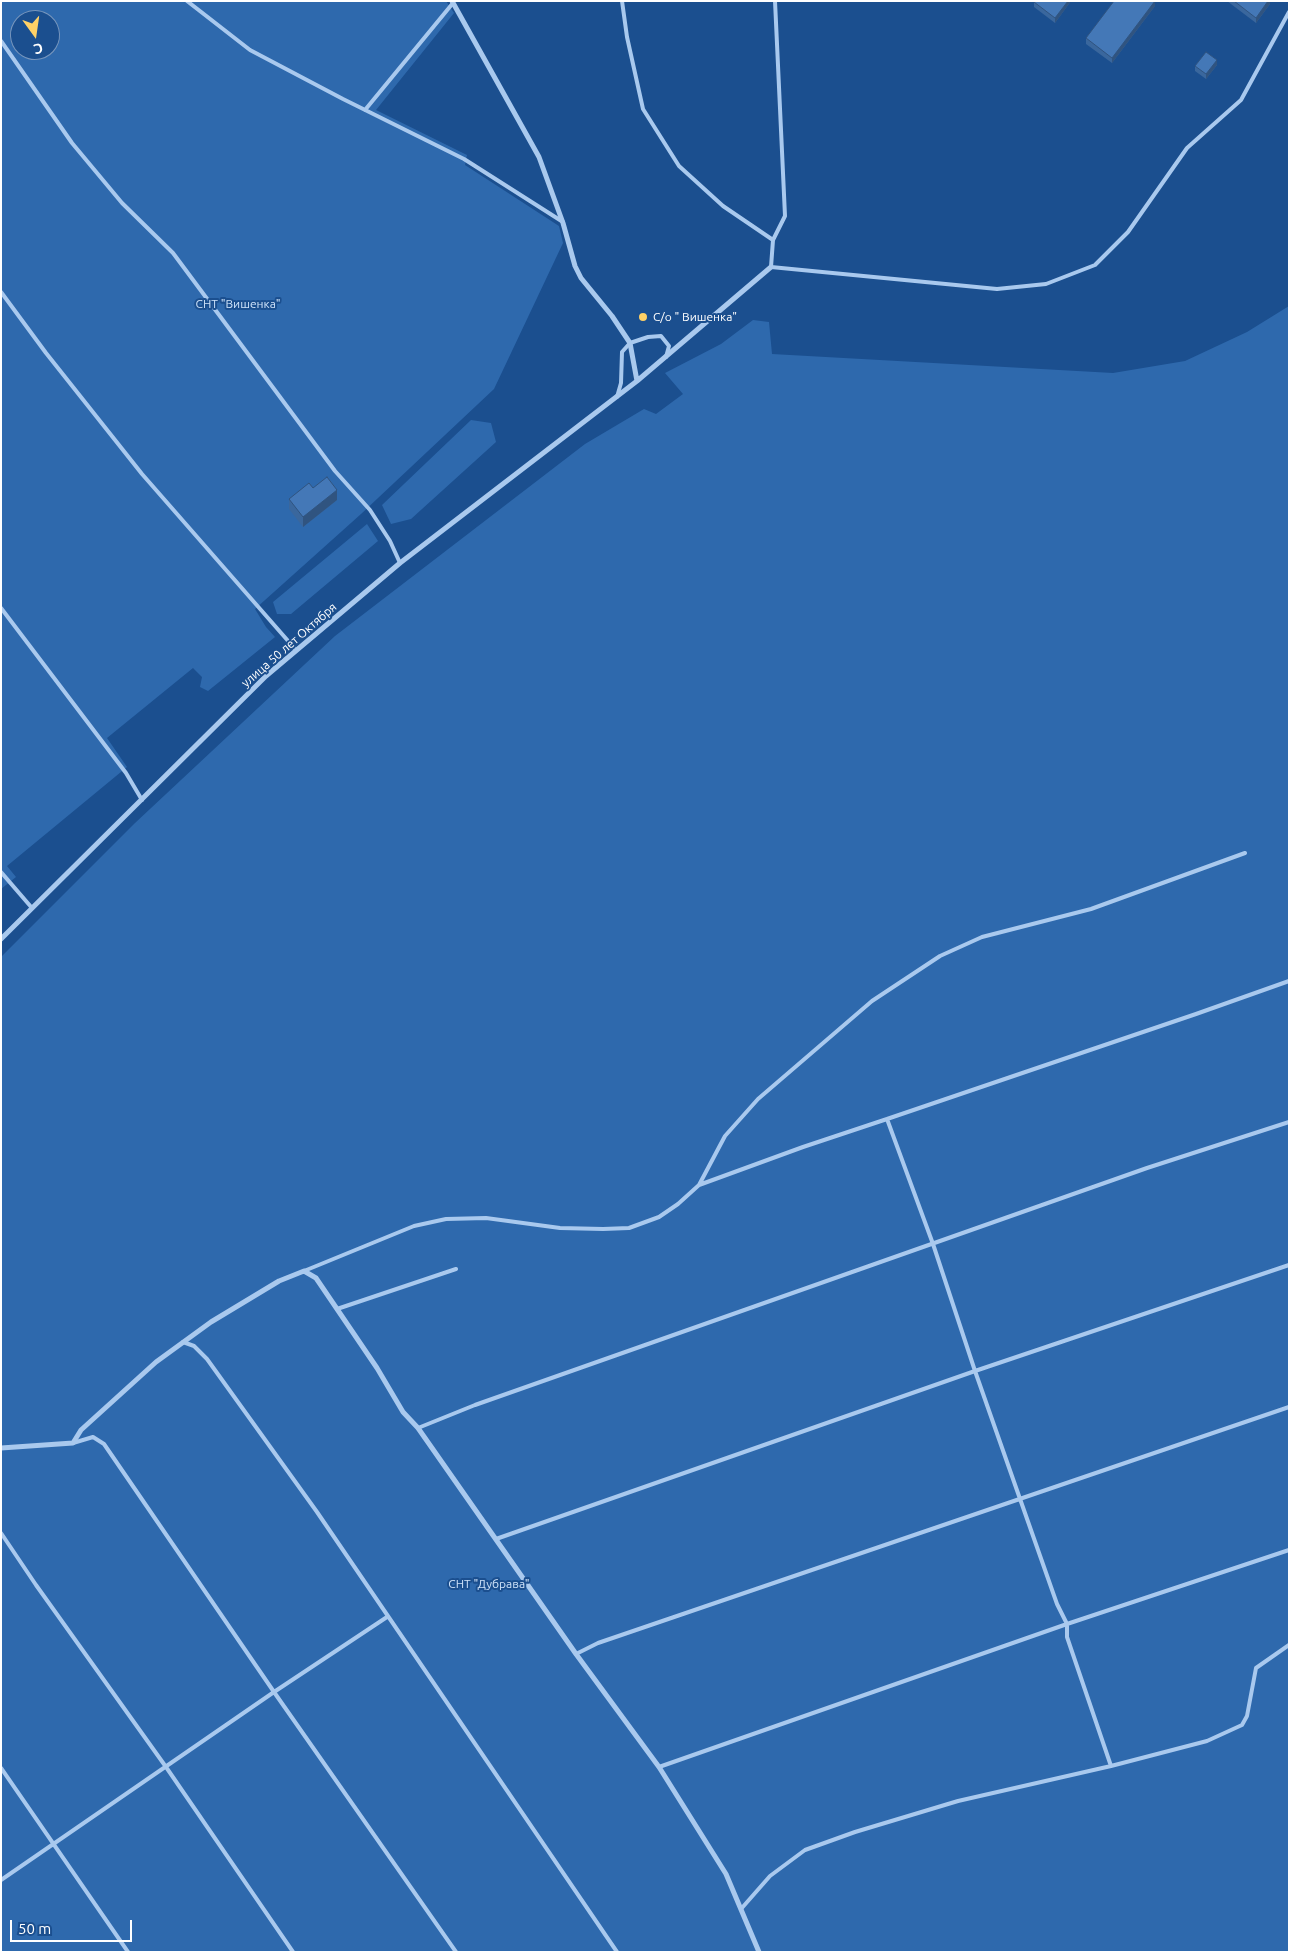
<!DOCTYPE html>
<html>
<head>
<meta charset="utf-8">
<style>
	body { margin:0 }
	#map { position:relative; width:1290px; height:1953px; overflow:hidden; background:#1b4f8f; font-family:Ubuntu,sans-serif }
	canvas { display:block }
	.frame { position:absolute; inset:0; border:2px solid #fff; pointer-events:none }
	.north { position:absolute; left:10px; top:10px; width:50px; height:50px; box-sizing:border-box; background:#1b4f8f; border:1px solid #7695bc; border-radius:50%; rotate:166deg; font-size:14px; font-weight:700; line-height:20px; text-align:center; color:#fff }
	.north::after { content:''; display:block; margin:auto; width:18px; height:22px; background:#ffd166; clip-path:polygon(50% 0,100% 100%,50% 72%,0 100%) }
	.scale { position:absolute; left:10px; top:1920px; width:122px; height:22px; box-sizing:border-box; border:2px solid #fff; border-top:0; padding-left:6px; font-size:15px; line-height:18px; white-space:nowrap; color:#fff; -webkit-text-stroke:4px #1b4f8f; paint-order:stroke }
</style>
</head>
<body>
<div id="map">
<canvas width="1290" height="1953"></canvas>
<div class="frame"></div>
<div class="north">С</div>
<div class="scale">50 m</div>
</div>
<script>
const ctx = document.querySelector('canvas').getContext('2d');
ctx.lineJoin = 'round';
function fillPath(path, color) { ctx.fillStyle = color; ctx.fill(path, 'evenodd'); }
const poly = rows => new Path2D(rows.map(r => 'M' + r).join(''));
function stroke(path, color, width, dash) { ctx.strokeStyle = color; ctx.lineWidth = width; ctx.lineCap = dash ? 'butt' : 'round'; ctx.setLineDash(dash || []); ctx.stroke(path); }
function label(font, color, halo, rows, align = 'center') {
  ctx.font = font + ' Ubuntu,sans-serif'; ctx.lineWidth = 4; ctx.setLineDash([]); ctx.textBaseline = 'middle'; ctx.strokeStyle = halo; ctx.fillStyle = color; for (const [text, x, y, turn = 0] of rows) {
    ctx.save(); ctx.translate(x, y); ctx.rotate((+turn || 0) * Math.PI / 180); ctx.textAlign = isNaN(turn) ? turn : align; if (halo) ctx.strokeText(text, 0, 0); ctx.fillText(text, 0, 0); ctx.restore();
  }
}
const green = poly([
	[1,1,446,1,454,13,376,110,467,155,465,165,559,226,563,243,494,389,361,514,255,609,266,627,275,637,208,691,200,687,202,677,193,668,107,738,127,767,7,866,16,877,1,889],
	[20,20,50,20,50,50,20,50],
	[1289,306,1289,1952,1,1952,1,957,135,823,335,636,585,444,644,409,656,414,683,394,665,373,721,344,753,320,769,322,772,354,1113,373,1185,361,1247,332],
	[471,420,491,423,496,442,411,519,391,524,382,505],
	[367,524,378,541,291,614,277,614,273,602]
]);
const service = poly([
	[187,1,250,50,343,99,464,159,563,222],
	[622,1,627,37,643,109,679,166,723,206,773,240],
	[775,1,785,216,773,240,771,267,997,289,1046,284,1095,265,1128,232,1187,148,1241,100,1289,12],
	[1,41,72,143,122,203,173,253,335,471,370,510,390,541,400,563],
	[365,110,453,3],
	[1,292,46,353,142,474,296,650],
	[617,397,621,383,622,352,630,343,648,337,661,336,669,346,666,357],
	[1,608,126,773,142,800],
	[1,872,32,908],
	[887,1119,1196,1014,1289,981],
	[699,1185,803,1147,887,1119,933,1244,975,1371,1057,1604,1067,1624,1067,1637,1111,1766],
	[304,1271,414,1226,446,1219,486,1218,560,1228,603,1229,629,1228,659,1217,678,1204,699,1185,725,1136,758,1099,872,1001,940,956,982,937,1091,909,1245,853],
	[337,1309,456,1269],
	[183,1342,194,1346,207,1359,317,1512,617,1952],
	[418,1428,475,1405,1147,1168,1289,1122],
	[73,1443,93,1437,104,1444,274,1692,456,1952],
	[1,1533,36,1585,166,1767,293,1952],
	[496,1539,975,1371,1289,1265],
	[576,1654,598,1643,1289,1407],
	[659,1767,1067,1624,1289,1550],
	[1,1768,128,1952],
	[1,1880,274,1692,387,1617],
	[741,1909,770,1876,805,1850,855,1832,958,1801,1111,1766,1207,1741,1242,1725,1247,1716,1256,1668,1289,1645]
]);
const minor = poly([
	[452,1,539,157,563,223,575,266,581,278,612,316,630,343,637,381],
	[1,939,266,676,400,563,637,381,771,267],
	[1,1448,73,1443,81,1430,156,1362,211,1322,279,1281,304,1271,316,1278,377,1368,403,1412,418,1428,576,1654,659,1767,726,1874,759,1952]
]);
const wall = poly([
	[1071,1,1055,23,1034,7,1034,2],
	[1227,1,1270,1,1270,4,1256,23],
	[1155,6,1112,63,1086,44,1086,38],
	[1217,65,1206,79,1195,71,1195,66],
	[313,488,337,500,303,527,289,509,289,499]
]);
const shadedWall = poly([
	[1068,1,1071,1,1055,23,1055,18],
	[1155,1,1155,6,1112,63,1112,58],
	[1268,1,1270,1,1270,4,1256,23,1256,18],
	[1217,60,1217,65,1206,79,1206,74],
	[337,490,337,500,303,527,303,517]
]);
const building = poly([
	[1034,1,1068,1,1055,18,1034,2,1034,1],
	[1114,1,1155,1,1112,58,1086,38,1114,1],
	[1234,1,1268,1,1256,18,1234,1],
	[1206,52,1217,60,1206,74,1195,66,1206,52],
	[327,477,337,490,303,517,289,499,309,483,313,488,327,477]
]);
const markers = [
	[643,317,5,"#ffd166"]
];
const parkNames = [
	["СНТ \"Вишенка\"",238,304],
	["СНТ \"Дубрава\"",489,1584]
];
const poiNames = [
	["С/о \" Вишенка\"",653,317]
];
const streetNames = [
	["улица 50 лет Октября",289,645,-41]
];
fillPath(green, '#2e69ad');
stroke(service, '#a9c9ee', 4);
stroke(minor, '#a9c9ee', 5);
fillPath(wall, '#3a679d');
fillPath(shadedWall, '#305480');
fillPath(building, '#4478b7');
stroke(building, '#305480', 1);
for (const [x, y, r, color] of markers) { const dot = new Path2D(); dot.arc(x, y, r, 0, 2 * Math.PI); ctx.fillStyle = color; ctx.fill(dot); stroke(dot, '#1b4f8f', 2); }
label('12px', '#cfe3fa', '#1b4f8f', parkNames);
label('12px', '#fff', '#1b4f8f', poiNames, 'left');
label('12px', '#fff', '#1b4f8f', streetNames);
</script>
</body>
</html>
